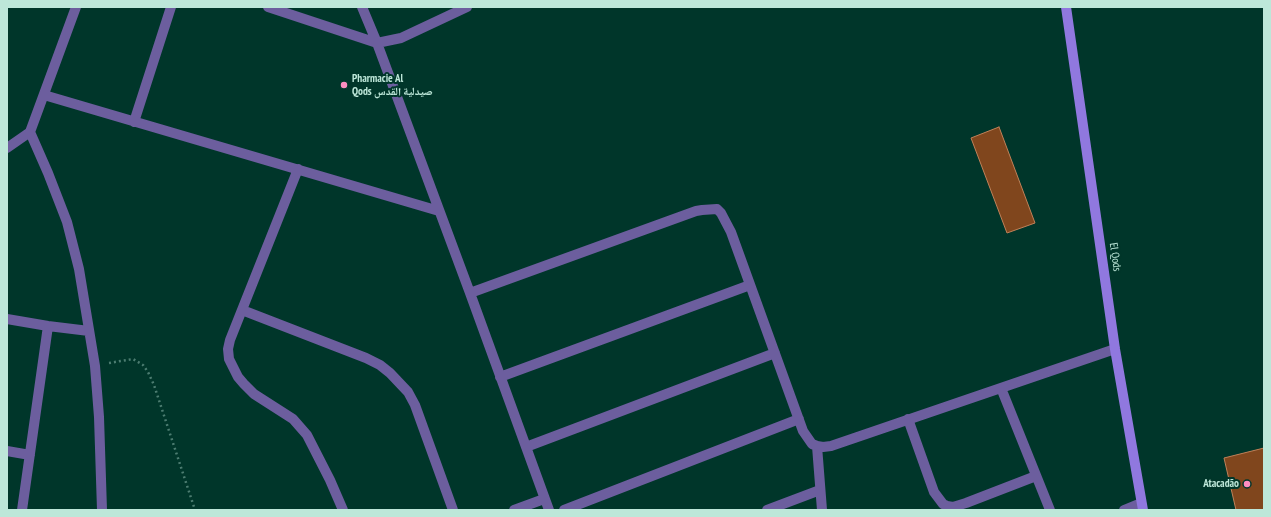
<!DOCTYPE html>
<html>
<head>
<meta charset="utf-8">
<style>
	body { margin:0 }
	#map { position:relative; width:1271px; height:517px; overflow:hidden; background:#00362a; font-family:"PT Sans Narrow",sans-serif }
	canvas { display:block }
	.frame { position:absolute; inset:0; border:8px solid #bde7d9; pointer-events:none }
</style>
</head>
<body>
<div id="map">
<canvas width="1271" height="517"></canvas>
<div class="frame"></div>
</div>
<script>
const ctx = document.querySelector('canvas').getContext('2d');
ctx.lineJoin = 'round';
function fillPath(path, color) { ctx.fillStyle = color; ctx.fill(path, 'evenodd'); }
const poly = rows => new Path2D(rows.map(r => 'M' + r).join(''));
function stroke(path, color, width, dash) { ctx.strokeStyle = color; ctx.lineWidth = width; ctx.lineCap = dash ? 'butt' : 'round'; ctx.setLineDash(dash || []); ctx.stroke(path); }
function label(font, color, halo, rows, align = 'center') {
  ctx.font = font + ' "PT Sans Narrow","Noto Naskh Arabic",sans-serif'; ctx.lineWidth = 4; ctx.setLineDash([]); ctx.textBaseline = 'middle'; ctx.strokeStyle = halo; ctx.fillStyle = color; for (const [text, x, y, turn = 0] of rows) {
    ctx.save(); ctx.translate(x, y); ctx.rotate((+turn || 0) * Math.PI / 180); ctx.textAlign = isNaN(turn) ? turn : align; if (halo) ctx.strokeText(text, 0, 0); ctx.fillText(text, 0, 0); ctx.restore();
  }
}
const building = poly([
	[999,127,1035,223,1007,233,971,138,999,127],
	[1264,448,1264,510,1236,510,1224,458,1264,448]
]);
const path = poly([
	[109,363,133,359,143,365,148,372,154,385,195,510]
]);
const street = poly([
	[268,7,377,43,401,38,467,7],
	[362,7,377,43,470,293,549,510],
	[44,95,439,211],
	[134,122,171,7],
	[30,132,48,173,67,222,79,269,95,366,99,417,102,510],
	[7,148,30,132,76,7],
	[298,169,230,340,228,349,229,359,238,377,244,384,254,394,293,419,307,435,330,480,343,510],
	[470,293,696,211,702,210,717,209,721,213,731,232,803,431,812,444,817,446,823,447,831,446,1115,349],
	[242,310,366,358,380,365,390,373,408,392,415,405,453,510],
	[7,319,48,326,89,331],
	[500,377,750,285],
	[1001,388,1050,510],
	[908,419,934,492,943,504,947,506,953,507,966,503,1036,476],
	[817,446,822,510],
	[526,447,775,353],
	[7,451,30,455],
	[22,510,48,326],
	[514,510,544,499],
	[564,510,799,419],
	[767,510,820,490],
	[1124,510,1141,503]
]);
const secondary = poly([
	[1066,7,1115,349,1143,510]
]);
const markers = [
	[344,85,4,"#fd8ec0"],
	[1247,484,4,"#fd8ec0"]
];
const poiNames = [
	["Pharmacie Al",352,79],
	["Qods صيدلية القدس",352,92],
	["Atacadão",1239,484,"right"]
];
const streetNames = [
	["El Qods",1115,257,82]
];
fillPath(building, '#80461d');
stroke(building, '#c08159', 1);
stroke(path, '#4c7d71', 2.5, [2, 3]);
stroke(street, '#6c5e9e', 10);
stroke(secondary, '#9078df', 10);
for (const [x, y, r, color] of markers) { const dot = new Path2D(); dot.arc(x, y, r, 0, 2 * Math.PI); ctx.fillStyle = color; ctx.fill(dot); stroke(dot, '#00362a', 1.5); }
label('bold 11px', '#bde7d9', '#00362a', poiNames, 'left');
label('11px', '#bde7d9', '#00362a', streetNames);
</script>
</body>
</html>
